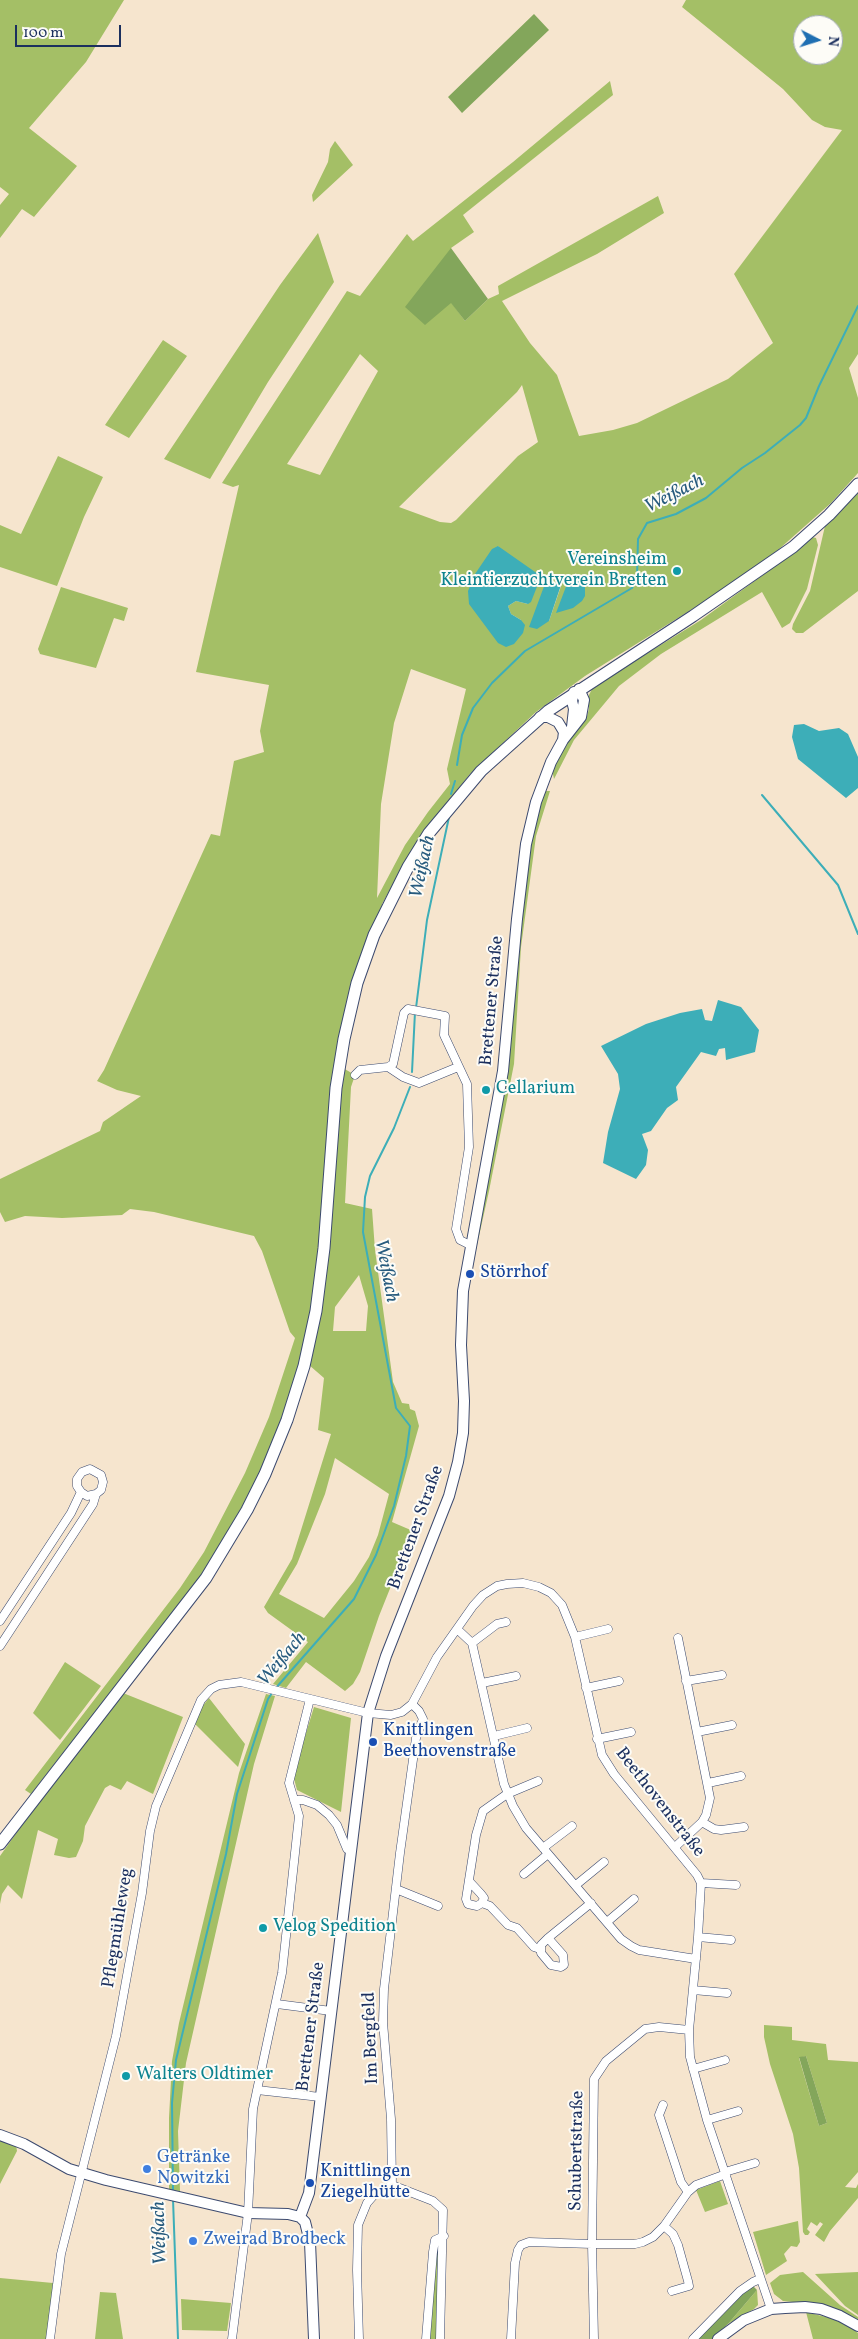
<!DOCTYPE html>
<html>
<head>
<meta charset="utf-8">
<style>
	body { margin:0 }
	#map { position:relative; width:858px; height:2339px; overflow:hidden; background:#f6e5ce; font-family:Vollkorn,serif }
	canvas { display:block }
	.north { position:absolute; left:793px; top:15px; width:50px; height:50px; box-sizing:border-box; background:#fdfcf7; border:1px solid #a3aaba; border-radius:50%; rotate:95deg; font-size:14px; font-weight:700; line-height:20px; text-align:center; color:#1b2f5e }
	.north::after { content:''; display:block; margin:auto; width:18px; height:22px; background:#1f6fb2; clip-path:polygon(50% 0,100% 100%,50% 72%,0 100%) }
	.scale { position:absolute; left:15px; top:25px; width:106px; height:22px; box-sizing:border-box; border:2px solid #1b2f5e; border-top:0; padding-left:6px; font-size:15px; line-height:18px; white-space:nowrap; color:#1b2f5e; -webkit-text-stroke:4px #fdfcf7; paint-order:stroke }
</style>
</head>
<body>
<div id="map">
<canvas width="858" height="2339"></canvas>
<div class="north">N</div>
<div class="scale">100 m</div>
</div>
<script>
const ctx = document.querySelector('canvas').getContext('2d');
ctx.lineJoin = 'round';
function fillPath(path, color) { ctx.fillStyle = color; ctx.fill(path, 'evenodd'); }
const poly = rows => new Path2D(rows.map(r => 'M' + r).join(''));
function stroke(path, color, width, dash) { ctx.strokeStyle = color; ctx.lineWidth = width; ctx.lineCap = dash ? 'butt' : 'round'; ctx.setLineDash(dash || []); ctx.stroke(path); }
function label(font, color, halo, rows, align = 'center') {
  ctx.font = font + ' Vollkorn,serif'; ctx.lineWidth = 4; ctx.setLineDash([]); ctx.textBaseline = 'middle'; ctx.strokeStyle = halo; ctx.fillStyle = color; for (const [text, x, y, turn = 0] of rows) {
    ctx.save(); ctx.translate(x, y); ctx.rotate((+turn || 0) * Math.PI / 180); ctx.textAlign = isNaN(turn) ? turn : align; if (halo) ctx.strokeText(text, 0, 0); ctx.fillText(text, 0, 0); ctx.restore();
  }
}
const green = poly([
	[0,0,124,0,86,62,29,128,77,166,34,217,22,209,0,238,0,205,9,194,0,187],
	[686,0,858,0,858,354,849,368,858,398,858,473,831,503,778,550,718,593,585,676,536,712,470,774,432,821,405,863,382,904,386,910,357,983,343,1068,355,1075,351,1087,345,1203,372,1209,375,1250,393,1382,402,1403,409,1404,410,1409,415,1411,419,1426,392,1522,413,1531,379,1616,360,1672,353,1684,345,1691,306,1662,286,1688,273,1684,308,1642,268,1613,264,1607,292,1559,331,1434,318,1430,324,1378,309,1365,321,1313,329,1250,333,1203,319,1247,312,1310,300,1363,280,1425,252,1492,202,1575,31,1794,25,1790,180,1588,204,1552,245,1473,269,1417,295,1338,290,1332,262,1251,254,1236,154,1212,130,1209,122,1215,62,1218,25,1216,5,1222,0,1212,0,1179,100,1131,103,1122,141,1096,117,1090,97,1081,104,1070,211,834,220,836,234,761,264,752,260,731,269,685,196,672,239,485,233,487,222,483,347,291,360,296,407,234,413,241,513,162,610,81,613,95,463,215,474,232,451,248,451,302,465,321,488,299,499,294,498,286,658,196,664,213,597,254,502,301,530,343,557,375,579,436,613,430,637,423,728,379,773,343,734,274,842,130,825,127,812,120,783,89,682,7],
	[803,25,833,25,833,55,803,55],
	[360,354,378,371,320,475,287,464],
	[522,385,538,442,518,456,456,520,451,523,440,522,399,507,517,392],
	[498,546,528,604,516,601,508,606,511,614,521,620,498,643],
	[546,581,561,586,549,621],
	[411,669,466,689,447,769,450,784,428,812,405,845,377,898,381,804,394,723],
	[359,1275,368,1306,366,1331,333,1331,335,1307],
	[335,1458,389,1494,378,1535,369,1557,354,1581,324,1618,279,1594,297,1564,325,1494],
	[335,141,353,165,313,202,312,195,328,162,330,149],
	[318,233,334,282,268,382,210,479,164,459,280,285],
	[163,340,187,356,129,438,105,425],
	[58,456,103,477,84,517,57,586,0,567,0,525,21,534],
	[858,491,858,591,803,633,796,633,792,629,793,624,810,591,825,526],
	[812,537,816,538,818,545,807,589,790,623,782,628,762,592,661,654,619,686,574,740,554,779,552,769,568,740,587,716,589,709,589,695,593,687,701,620,789,556],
	[61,587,128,608,124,621,114,618,96,668,40,654,38,649],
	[545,791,550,791,536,836,521,947,514,1064,489,1191,475,1254,505,1085,530,848,538,806],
	[65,1662,101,1686,60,1740,33,1713],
	[123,1693,183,1717,153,1794,127,1781,121,1790,110,1785,105,1788,85,1826,83,1841,76,1857,69,1858,54,1855,58,1839,38,1830,22,1899,8,1885,2,1894,0,1904,0,1856,59,1773],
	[266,1694,275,1696,254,1764,186,2063,178,2131,180,2191,169,2190,169,2118,172,2061,179,2023,239,1773],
	[209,1698,245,1744,238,1767,194,1723,201,1708],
	[314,1707,351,1718,341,1812,297,1790,293,1775],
	[764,2025,792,2027,792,2040,826,2044,828,2060,858,2062,858,2172,845,2187,856,2188,858,2184,858,2198,830,2231,824,2242,815,2235,823,2224,820,2222,817,2226,811,2222,807,2229,810,2232,808,2235,805,2235,803,2232,799,2168,793,2134,770,2064,764,2037],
	[806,2056,827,2123,819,2126,799,2058],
	[0,2140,16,2145,17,2151,0,2184],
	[720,2181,728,2204,705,2212,696,2190],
	[798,2221,800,2242,797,2247,791,2246,784,2254,787,2261,766,2275,753,2232],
	[437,2247,440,2247,437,2339,428,2339],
	[803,2272,840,2305,858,2317,858,2323,821,2305,783,2301,774,2294,770,2283,780,2275],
	[858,2272,858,2315,845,2306,815,2274],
	[0,2278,53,2283,47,2339,0,2339],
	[757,2290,758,2305,754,2309,728,2324],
	[100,2292,116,2293,123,2339,95,2339],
	[181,2299,231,2303,227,2331,182,2330],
	[806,2312,834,2319,849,2326,858,2333,858,2339,813,2339]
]);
const forest = poly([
	[534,14,549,30,462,113,448,97],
	[451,248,488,299,465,321,451,303,425,325,405,307],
	[806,2056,827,2123,819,2126,799,2057],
	[753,2286,757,2290,728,2324,712,2339,697,2339,745,2290]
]);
const water = poly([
	[498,546,538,574,540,579,531,602,528,604,516,601,508,606,511,614,521,620,525,625,523,633,514,644,506,647,498,643,469,604,468,591,475,574,492,549],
	[585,580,585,596,582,601,573,608,556,613,567,584,573,581],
	[546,581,561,585,549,621,537,629,529,627],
	[804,724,819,731,839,728,848,734,858,757,858,788,846,798,798,759,792,737,794,725],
	[718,1000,741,1007,759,1030,755,1052,726,1060,725,1048,719,1049,716,1056,701,1052,676,1087,678,1100,667,1108,651,1131,642,1134,648,1150,646,1165,636,1179,603,1163,608,1132,620,1089,618,1074,601,1046,646,1024,680,1013,702,1009,705,1020,712,1021]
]);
const stream = poly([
	[457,765,462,735,473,708,492,683,525,651,632,588,637,578,638,539,647,523,676,514,706,498,742,468,765,453,800,425,806,418,819,386,858,306],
	[451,794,455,781],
	[762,795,838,885,858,934],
	[416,1008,427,920,449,817],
	[412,1072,415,1012],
	[275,1689,354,1599,376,1555,394,1506,406,1456,410,1426,396,1408,363,1232,365,1197,370,1176,394,1128,410,1087],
	[173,2192,172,2103,176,2060,226,1854,237,1794,268,1699,272,1693],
	[173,2199,178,2339]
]);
const street = poly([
	[388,1067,403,1077,419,1083,458,1067],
	[355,1075,360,1070,388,1067,393,1064,404,1013,408,1009,445,1016,444,1035,467,1084,469,1147,456,1229,460,1240,470,1245],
	[0,1621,71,1513,81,1492],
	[457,1629,472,1643,504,1784,513,1806,526,1828,621,1939,631,1946,639,1950,696,1959],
	[575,1637,608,1629],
	[472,1643,497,1624,506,1622],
	[0,1646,93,1504,96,1494,101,1490,103,1482,101,1475,90,1469,82,1472,77,1479,77,1486,81,1492,87,1496,96,1494],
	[686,1681,722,1675],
	[482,1683,516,1676],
	[586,1688,619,1681],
	[697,1732,732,1725],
	[494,1736,527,1728],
	[597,1739,631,1732],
	[708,1783,741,1776],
	[294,1800,303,1800,317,1805,329,1815,337,1825,347,1849,351,1850],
	[702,1822,714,1829,721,1830,744,1827],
	[675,1847,702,1822,706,1815,710,1798,678,1638],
	[543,1848,572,1826],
	[524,1874,548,1854],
	[469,1881,481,1894,484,1898,482,1903,477,1906,468,1904,466,1899,476,1835,483,1811,507,1794,538,1781],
	[701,1883,736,1885],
	[576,1885,604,1862],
	[396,1889,438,1906],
	[482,1903,490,1906,508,1925,517,1928,534,1947,540,1949],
	[607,1922,634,1899],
	[698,1937,731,1940],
	[548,1938,563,1955,564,1965,561,1967,551,1965,541,1953,541,1945,548,1938,591,1903],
	[693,1990,727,1993],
	[277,2004,331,2011],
	[693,2069,725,2060],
	[257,2090,320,2097],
	[663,2105,659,2115,681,2182,688,2192],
	[707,2120,738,2111],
	[725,2172,755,2163],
	[392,2185,391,2119,383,2022,384,1989,400,1853,416,1738,423,1719,419,1711,412,1704],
	[392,2185,433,2201,443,2210,440,2339],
	[664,2226,673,2234,678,2245,688,2281,689,2286,672,2291],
	[50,2339,61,2254,116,2036,142,1893,150,1831,156,1806,201,1700,211,1689,219,1685,241,1682,368,1713,391,1715,402,1712,412,1704,437,1657,473,1606,483,1595,497,1586,507,1584,523,1583,539,1587,551,1593,562,1605,575,1637,602,1755,614,1774,697,1875,701,1883,698,1937,689,2030,690,2057,707,2120,771,2309],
	[232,2339,248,2213,253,2109,282,1973,299,1816,289,1783,310,1699],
	[359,2339,357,2270,358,2225,367,2203,374,2195,392,2185],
	[426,2339,433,2252,435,2240,444,2236],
	[511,2339,515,2263,518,2250,521,2245,529,2242,592,2244,635,2244,643,2242,653,2237,664,2226,688,2192,696,2185,726,2174],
	[594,2339,592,2244,594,2079,606,2061,645,2029,659,2027,689,2030],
	[693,2339,740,2291,753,2282,760,2279]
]);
const secondary = poly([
	[540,717,548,717,558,722,564,732,563,740],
	[572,727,574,709,572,701,574,692],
	[0,2135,24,2144,69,2169,106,2180,248,2213,288,2214,300,2217,305,2222,310,2242,314,2339],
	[300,2217,309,2193,368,1713,386,1656,449,1496,458,1462,463,1433,464,1401,461,1345,463,1291,503,1071,517,919,526,844,536,802,551,762,563,740,581,717,584,700,579,689],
	[718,2339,744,2320,771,2309,785,2308,805,2307,821,2309,840,2316,858,2326]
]);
const primary = poly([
	[0,1844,206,1578,247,1510,265,1474,287,1420,304,1366,316,1311,324,1248,336,1088,344,1039,357,983,374,935,408,867,429,833,481,771,548,711,693,616,793,547,829,515,858,484]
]);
const markers = [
	[677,571,5,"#0f9aa8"],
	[486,1090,5,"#0f9aa8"],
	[470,1274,5,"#1a4fb4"],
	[373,1742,5,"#1a4fb4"],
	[263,1928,5,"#0f9aa8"],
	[126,2076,5,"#0f9aa8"],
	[147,2169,5,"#3f7fe0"],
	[310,2183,5,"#1a4fb4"],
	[193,2241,5,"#3f7fe0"]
];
const cultureNames = [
	["Vereinsheim",667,561,"right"],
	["Kleintierzuchtverein Bretten",667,582,"right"],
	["Cellarium",496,1090],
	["Velog Spedition",273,1928],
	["Walters Oldtimer",136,2076]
];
const streetNames = [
	["Brettener Straße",493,1001,-85],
	["Brettener Straße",417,1528,-70],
	["Beethovenstraße",659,1803,52],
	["Pflegmühleweg",119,1928,-81],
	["Brettener Straße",312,2027,-83],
	["Im Bergfeld",372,2038,-92],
	["Schubertstraße",578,2151,-89]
];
const transitNames = [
	["Störrhof",480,1274],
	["Knittlingen",383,1732],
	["Beethovenstraße",383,1753],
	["Knittlingen",320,2173],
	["Ziegelhütte",320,2194]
];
const shopNames = [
	["Getränke",157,2159],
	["Nowitzki",157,2180],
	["Zweirad Brodbeck",203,2241]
];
const waterNames = [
	["Weißach",675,495,-27],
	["Weißach",424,867,-78],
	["Weißach",385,1271,79],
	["Weißach",283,1660,-50],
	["Weißach",161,2233,-92]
];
fillPath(green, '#a4bf66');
fillPath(forest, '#83a65b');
fillPath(water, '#3daeb8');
stroke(stream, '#3daeb8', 2);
stroke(street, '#3c4a6f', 9);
stroke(secondary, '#3c4a6f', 12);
stroke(primary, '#3c4a6f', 13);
stroke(street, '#fff', 8);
stroke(secondary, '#fff', 10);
stroke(primary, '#fff', 11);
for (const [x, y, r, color] of markers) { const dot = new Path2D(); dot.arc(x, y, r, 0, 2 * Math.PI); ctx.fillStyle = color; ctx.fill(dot); stroke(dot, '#fdfcf7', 2); }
label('18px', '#0d838f', '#fdfcf7', cultureNames, 'left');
label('18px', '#1b2f5e', '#fdfcf7', streetNames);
label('18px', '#164399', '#fdfcf7', transitNames, 'left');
label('18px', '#366cbe', '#fdfcf7', shopNames, 'left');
label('italic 19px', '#275b7e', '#fdfcf7', waterNames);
</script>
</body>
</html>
